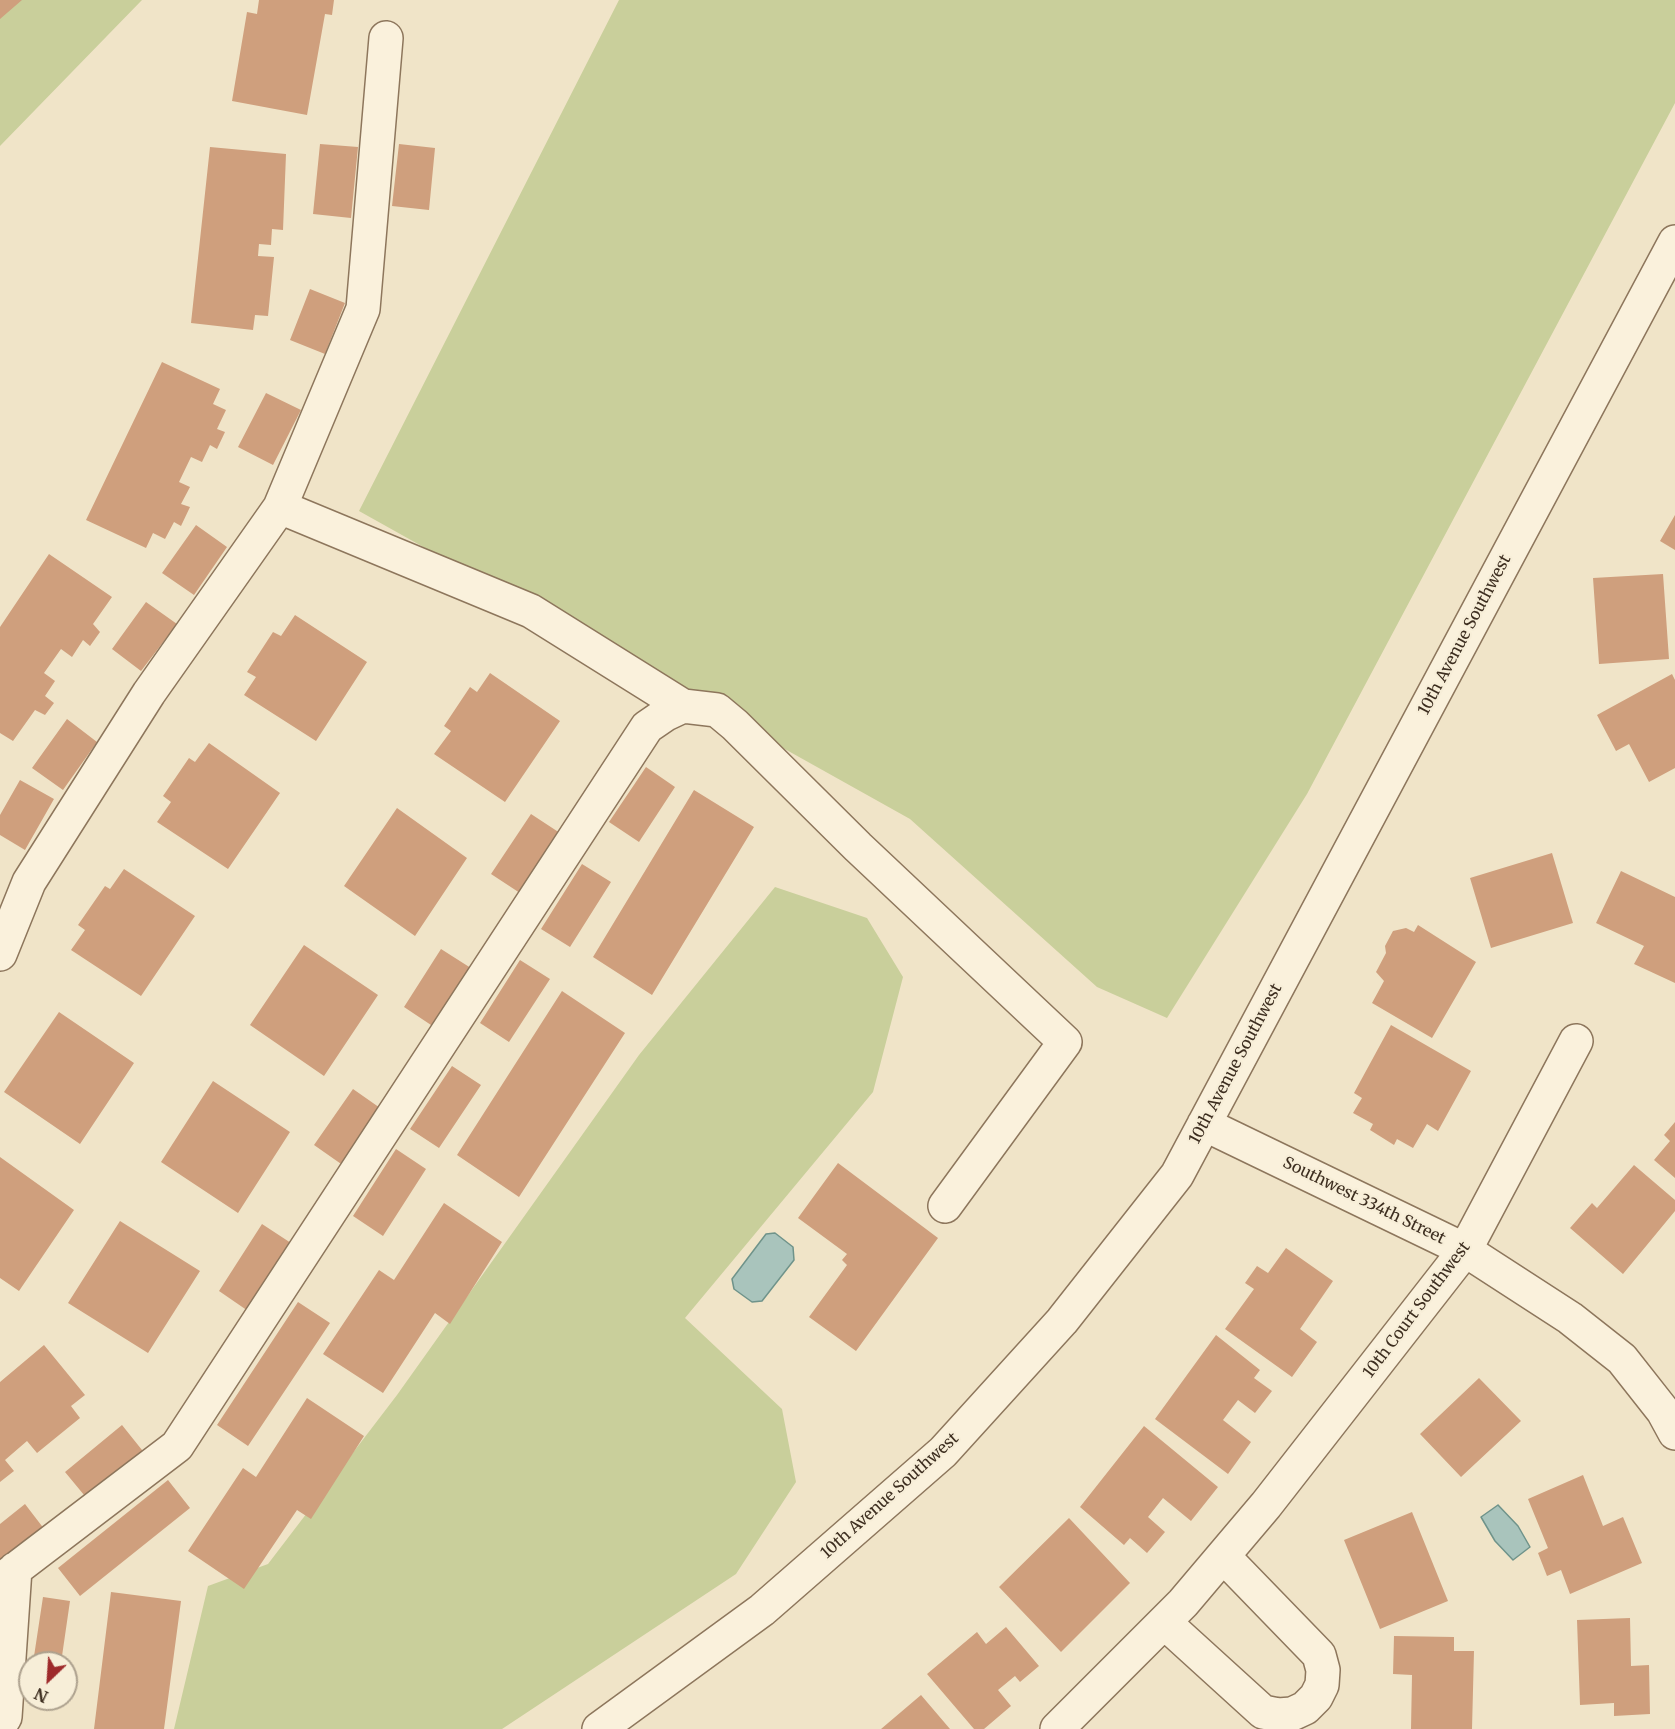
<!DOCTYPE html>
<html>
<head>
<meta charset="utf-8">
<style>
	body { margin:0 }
	#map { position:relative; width:1675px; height:1729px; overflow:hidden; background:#f0e4c8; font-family:Merriweather,serif }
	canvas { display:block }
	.north { position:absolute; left:18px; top:1651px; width:60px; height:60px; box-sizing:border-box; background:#f7eed8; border:2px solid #ada18e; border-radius:50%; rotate:205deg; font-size:16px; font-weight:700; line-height:24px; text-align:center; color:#3d2e20 }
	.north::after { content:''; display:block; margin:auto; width:21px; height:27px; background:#9e2a2b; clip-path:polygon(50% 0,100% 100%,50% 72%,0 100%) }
</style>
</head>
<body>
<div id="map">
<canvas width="1675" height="1729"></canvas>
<div class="north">N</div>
</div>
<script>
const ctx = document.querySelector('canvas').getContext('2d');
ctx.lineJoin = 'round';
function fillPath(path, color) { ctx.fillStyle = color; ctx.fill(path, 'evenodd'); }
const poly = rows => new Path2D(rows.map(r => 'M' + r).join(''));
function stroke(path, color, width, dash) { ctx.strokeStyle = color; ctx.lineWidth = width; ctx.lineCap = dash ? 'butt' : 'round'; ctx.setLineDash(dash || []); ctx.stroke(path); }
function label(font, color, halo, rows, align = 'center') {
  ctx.font = font + ' Merriweather,serif'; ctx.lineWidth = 4.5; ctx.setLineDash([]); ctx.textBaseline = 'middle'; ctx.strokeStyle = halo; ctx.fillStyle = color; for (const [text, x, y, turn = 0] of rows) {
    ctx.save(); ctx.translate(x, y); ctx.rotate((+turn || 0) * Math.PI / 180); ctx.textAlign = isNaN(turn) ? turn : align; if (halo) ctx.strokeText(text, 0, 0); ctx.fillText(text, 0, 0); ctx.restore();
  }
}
const green = poly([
	[18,0,142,0,0,146,0,15],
	[619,0,1675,0,1675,103,1307,794,1167,1018,1097,987,910,819,359,511],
	[775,887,867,918,903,977,873,1092,685,1318,782,1409,796,1482,736,1574,502,1729,174,1729,208,1586,268,1564,397,1395,639,1055]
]);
const water = poly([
	[775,1233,793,1247,794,1260,762,1301,752,1302,734,1289,732,1279,766,1234,775,1233],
	[1498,1505,1518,1526,1530,1547,1513,1560,1495,1541,1481,1517,1498,1505]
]);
const building = poly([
	[0,0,22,0,0,19],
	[259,0,334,0,332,15,325,14,307,115,232,101,247,12,257,14],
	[320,144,358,147,351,218,313,214],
	[399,144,435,148,429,210,392,206],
	[210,147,286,154,283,230,272,229,271,245,259,244,258,256,274,257,268,316,255,315,253,330,191,323],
	[310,289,345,303,325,354,290,340],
	[162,362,220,389,213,404,226,410,217,429,225,432,217,449,210,445,202,462,191,457,179,482,190,487,181,504,190,507,181,526,174,522,165,539,153,533,146,548,86,520],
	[266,393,301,410,273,465,238,447],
	[1675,515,1675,550,1660,541],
	[196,525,227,547,194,595,162,573],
	[49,554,112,597,93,624,100,632,90,646,83,640,72,657,61,649,44,673,55,681,45,696,54,703,45,715,35,710,13,741,0,733,0,627],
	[1663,574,1669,659,1599,664,1593,578],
	[146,602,177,624,141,671,112,649],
	[295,615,367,662,316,741,244,695,256,677,247,672,273,632,281,636],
	[490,673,560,721,505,802,434,754,451,731,444,726,470,687,477,692],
	[1672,674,1675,680,1675,768,1649,782,1629,744,1616,751,1597,715],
	[67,719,97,742,63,790,32,768],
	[209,743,280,793,228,869,157,822,171,802,163,796,189,758,195,762],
	[646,767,675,787,639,842,609,822],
	[20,780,54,799,25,850,0,835,0,815],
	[694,790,754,827,652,995,593,957],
	[397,808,467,858,415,936,344,886],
	[531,814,563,835,523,895,491,874],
	[1552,853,1573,923,1491,948,1470,878],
	[582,864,611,882,570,947,541,929],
	[124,869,195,916,141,996,71,950,85,930,78,925,105,886,110,889],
	[1621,871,1675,897,1675,983,1634,964,1644,946,1596,923],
	[1418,925,1476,962,1432,1038,1372,1003,1384,981,1376,972,1386,953,1385,946,1393,931,1406,928,1414,932],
	[304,945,378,995,324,1076,250,1025],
	[441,949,474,970,437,1029,404,1007],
	[520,960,550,979,509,1042,480,1023],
	[562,991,625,1033,519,1197,457,1155],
	[59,1012,134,1063,80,1144,4,1092],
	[1391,1025,1471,1071,1438,1131,1427,1124,1413,1148,1397,1139,1394,1145,1370,1130,1373,1124,1353,1113,1362,1098,1354,1093],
	[452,1066,481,1085,439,1148,410,1129],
	[213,1081,290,1132,238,1213,161,1162],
	[353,1089,383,1110,344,1166,314,1145],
	[1675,1122,1675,1178,1654,1160,1670,1141,1664,1135],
	[396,1149,426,1169,383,1236,353,1216],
	[0,1157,74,1210,19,1291,0,1278],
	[838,1163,938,1238,856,1351,809,1317,847,1265,842,1260,847,1254,798,1218],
	[1634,1165,1675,1200,1675,1211,1623,1274,1570,1228,1592,1203,1597,1208],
	[444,1203,502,1242,450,1324,435,1313,383,1393,323,1354,379,1270,394,1280],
	[120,1221,200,1271,148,1353,68,1303],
	[262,1224,294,1245,251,1313,219,1291],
	[1286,1248,1333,1281,1300,1329,1317,1342,1292,1377,1225,1329,1254,1289,1245,1283,1257,1266,1268,1273],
	[298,1302,330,1323,248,1446,217,1425],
	[1216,1335,1260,1370,1254,1378,1272,1391,1255,1413,1238,1400,1223,1420,1251,1442,1228,1474,1155,1419],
	[44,1345,85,1395,71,1406,80,1418,37,1453,27,1441,5,1460,14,1471,0,1482,0,1382],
	[1479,1378,1521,1421,1461,1477,1420,1434],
	[307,1398,364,1436,311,1519,297,1510,244,1589,188,1551,243,1468,256,1477],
	[122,1425,146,1455,89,1501,65,1472],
	[1144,1426,1218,1487,1191,1521,1163,1498,1148,1517,1165,1532,1147,1553,1130,1538,1124,1545,1080,1507],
	[1583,1475,1603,1526,1623,1517,1642,1563,1570,1594,1561,1570,1547,1576,1538,1553,1548,1548,1528,1499],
	[168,1480,190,1508,80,1596,58,1568],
	[25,1504,48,1534,0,1571,0,1524],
	[1412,1512,1448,1601,1380,1629,1344,1540],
	[1069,1518,1130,1583,1061,1652,999,1587],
	[111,1592,181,1601,164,1729,94,1729],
	[43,1597,70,1601,61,1663,33,1663],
	[1630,1618,1631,1666,1649,1665,1650,1714,1614,1716,1614,1703,1580,1705,1577,1620],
	[1006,1627,1039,1666,1020,1682,1015,1676,998,1690,1011,1706,984,1729,974,1729,927,1674,977,1632,986,1644],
	[1394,1636,1454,1637,1454,1651,1474,1651,1472,1729,1411,1729,1412,1675,1393,1674],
	[921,1695,950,1729,881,1729]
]);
const minor = poly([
	[280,507,531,611,683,706],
	[0,954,29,882,149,693,280,507,363,309,386,38],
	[1204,1124,1465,1250,1570,1318,1622,1359,1663,1411,1675,1433],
	[0,1581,177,1446,647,727,666,714,683,706,717,710,735,725,858,847,1065,1042,945,1206],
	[1164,1622,1263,1712,1278,1715,1292,1714,1305,1708,1316,1697,1322,1685,1323,1670,1319,1655,1223,1556],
	[0,1725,5,1717,15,1569],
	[599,1729,762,1610,943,1452,1062,1321,1177,1175,1675,242],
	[1057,1729,1183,1603,1266,1505,1465,1250,1576,1041]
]);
const streetNames = [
	["10th Avenue Southwest",1465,635,-62],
	["10th Avenue Southwest",1236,1064,-62],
	["Southwest 334th Street",1364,1201,26],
	["10th Court Southwest",1417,1310,-53],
	["10th Avenue Southwest",890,1496,-42]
];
fillPath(green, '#c9cf9b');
fillPath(water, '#a9c4bc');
stroke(water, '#6f938a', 1.5);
fillPath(building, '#cf9f7d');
stroke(minor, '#8d765c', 36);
stroke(minor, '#faf1dc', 33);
label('16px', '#3d2e20', '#f7eed8', streetNames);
</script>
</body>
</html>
